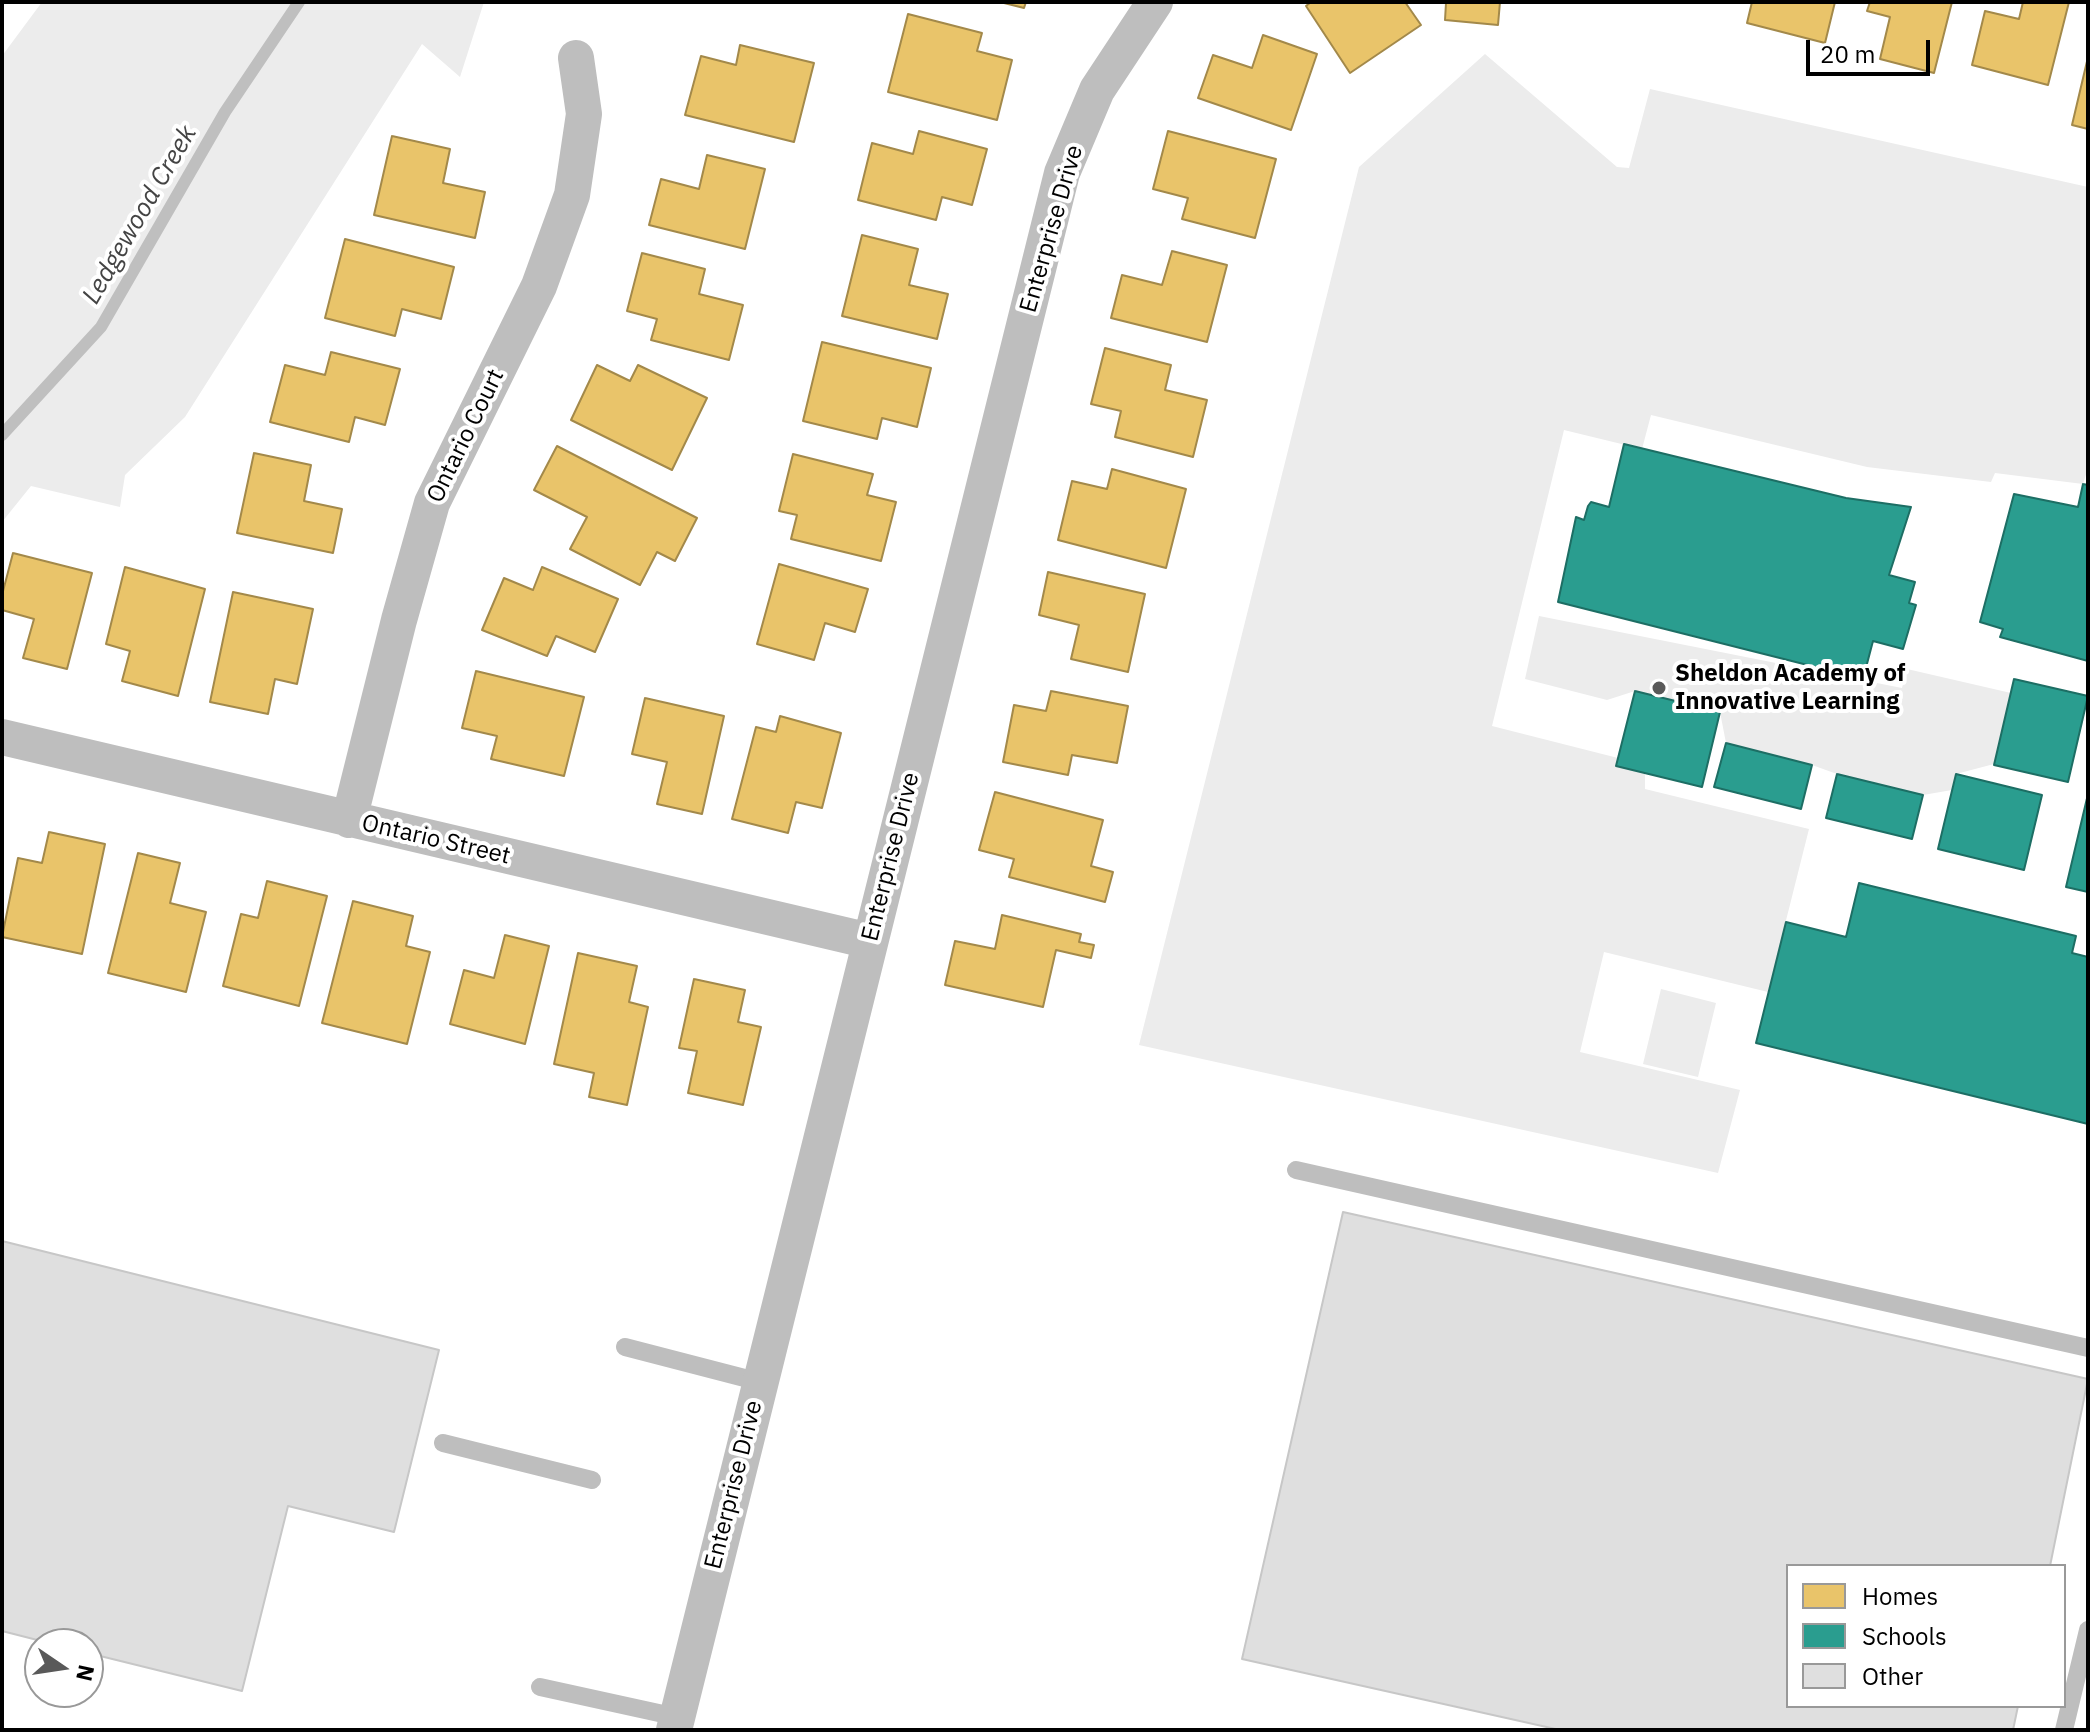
<!DOCTYPE html>
<html>
<head>
<meta charset="utf-8">
<style>
	body { margin:0 }
	#map { position:relative; width:2090px; height:1732px; overflow:hidden; background:#fff; font-family:"IBM Plex Sans",sans-serif }
	canvas { display:block }
	.frame { position:absolute; inset:0; border:4px solid #000; pointer-events:none }
	.legend { position:absolute; left:1786px; top:1564px; width:280px; height:144px; box-sizing:border-box; background:#fff; border:2px solid #999; margin:0; padding:10px 14px; list-style:none; font-size:24px; color:#000 }
	.legend li { display:flex; align-items:center; gap:16px; height:40px }
	.legend b { width:40px; border:2px solid #999 }
	.north { position:absolute; left:24px; top:1628px; width:80px; height:80px; box-sizing:border-box; background:#fff; border:2px solid #999; border-radius:50%; rotate:103deg; font-size:22px; font-weight:700; line-height:32px; text-align:center; color:#000 }
	.north::after { content:''; display:block; margin:auto; width:28px; height:36px; background:#595959; clip-path:polygon(50% 0,100% 100%,50% 72%,0 100%) }
	.scale { position:absolute; left:1806px; top:40px; width:124px; height:36px; box-sizing:border-box; border:4px solid #000; border-top:0; padding-left:10px; font-size:24px; line-height:28px; white-space:nowrap; color:#000; -webkit-text-stroke:6px #fff; paint-order:stroke }
</style>
</head>
<body>
<div id="map">
<canvas width="2090" height="1732"></canvas>
<div class="frame"></div>
<ul class="legend">
<li><b style="height:22px;background:#e9c46a"></b>Homes</li>
<li><b style="height:22px;background:#2a9d8f"></b>Schools</li>
<li><b style="height:22px;background:#dfdfdf"></b>Other</li>
</ul>
<div class="north">N</div>
<div class="scale">20 m</div>
</div>
<script>
const ctx = document.querySelector('canvas').getContext('2d');
ctx.lineJoin = 'round';
function fillPath(path, color) { ctx.fillStyle = color; ctx.fill(path, 'evenodd'); }
const poly = rows => new Path2D(rows.map(r => 'M' + r).join(''));
function stroke(path, color, width, dash) { ctx.strokeStyle = color; ctx.lineWidth = width; ctx.lineCap = dash ? 'butt' : 'round'; ctx.setLineDash(dash || []); ctx.stroke(path); }
function label(font, color, halo, rows, align = 'center') {
  ctx.font = font + ' "IBM Plex Sans",sans-serif'; ctx.lineWidth = 8; ctx.setLineDash([]); ctx.textBaseline = 'middle'; ctx.strokeStyle = halo; ctx.fillStyle = color; for (const [text, x, y, turn = 0] of rows) {
    ctx.save(); ctx.translate(x, y); ctx.rotate((+turn || 0) * Math.PI / 180); ctx.textAlign = isNaN(turn) ? turn : align; if (halo) ctx.strokeText(text, 0, 0); ctx.fillText(text, 0, 0); ctx.restore();
  }
}
const green = poly([
	[42,2,484,2,460,77,422,44,185,417,125,475,120,507,31,486,2,522,2,56],
	[1485,54,1617,167,1629,168,1650,89,2088,187,2088,468,2083,484,1995,473,1991,482,1867,467,1651,415,1642,449,1564,430,1492,726,1618,758,1616,766,1645,773,1645,789,1809,829,1768,992,1604,952,1580,1052,1740,1090,1718,1173,1139,1045,1359,167],
	[1539,616,1902,688,1907,669,2011,693,1994,764,1956,774,1952,790,1923,795,1837,774,1812,765,1726,743,1720,712,1635,691,1607,700,1525,679],
	[1661,989,1716,1003,1698,1077,1643,1064]
]);
const homes = poly([
	[1000,2,1026,2,1024,8,1000,2],
	[1311,2,1405,2,1421,25,1350,73,1306,6,1311,2],
	[1435,2,1500,2,1498,25,1445,20,1446,3,1435,2],
	[1752,2,1835,2,1825,43,1747,23,1752,2],
	[1870,2,1952,2,1934,73,1880,59,1890,17,1867,11,1870,2],
	[2023,2,2069,2,2048,85,1972,65,1985,11,2019,19,2023,2],
	[908,14,982,33,977,51,1012,60,997,120,888,92,908,14],
	[1263,35,1317,54,1291,130,1198,98,1213,55,1252,68,1263,35],
	[740,45,814,63,794,142,685,115,701,56,736,65,740,45],
	[2088,57,2088,129,2072,125,2088,57],
	[919,131,987,149,972,205,942,197,936,220,858,200,872,143,913,154,919,131],
	[1168,131,1276,159,1255,238,1182,219,1188,198,1153,189,1168,131],
	[392,136,450,149,443,183,485,192,475,238,374,215,392,136],
	[707,155,765,169,745,249,649,225,661,179,699,189,707,155],
	[862,235,918,249,909,285,948,294,937,339,842,316,862,235],
	[345,239,454,267,441,319,402,309,395,336,325,318,345,239],
	[1172,251,1227,265,1207,342,1111,318,1122,275,1162,285,1172,251],
	[642,253,705,269,699,294,743,305,729,360,651,340,657,319,627,311,642,253],
	[822,342,931,368,917,427,882,418,877,439,803,421,822,342],
	[1105,348,1171,365,1165,390,1207,400,1193,457,1115,437,1121,411,1091,404,1105,348],
	[331,352,400,369,385,425,355,417,349,442,270,422,285,365,325,375,331,352],
	[597,365,630,381,638,365,707,398,672,470,571,420,597,365],
	[557,446,697,518,675,561,657,552,640,585,570,549,587,517,534,490,557,446],
	[254,453,311,465,304,501,342,509,333,553,237,533,254,453],
	[793,454,873,474,867,495,896,502,881,561,791,539,797,515,779,511,793,454],
	[1112,469,1186,489,1166,568,1058,540,1072,481,1107,489,1112,469],
	[13,553,92,573,67,669,23,658,34,619,2,610,2,595,13,553],
	[779,564,868,589,855,632,825,623,814,660,757,644,779,564],
	[125,567,205,589,178,696,122,681,130,651,106,644,125,567],
	[542,567,618,599,595,652,556,636,547,656,482,630,504,578,533,590,542,567],
	[1048,572,1145,594,1128,672,1071,659,1079,625,1039,615,1048,572],
	[233,592,313,609,297,684,275,679,268,714,210,702,233,592],
	[476,671,584,697,564,776,491,759,497,736,462,728,476,671],
	[1051,691,1128,706,1117,763,1072,755,1068,775,1003,762,1014,705,1046,711,1051,691],
	[645,698,724,716,702,814,657,804,667,762,632,754,645,698],
	[780,716,841,733,822,808,796,802,788,833,732,819,756,727,776,732,780,716],
	[995,792,1103,820,1091,866,1113,872,1105,902,1009,877,1014,859,979,850,995,792],
	[49,832,105,844,82,954,2,937,18,858,42,863,49,832],
	[138,853,180,863,170,903,206,912,186,992,108,973,138,853],
	[267,881,327,896,299,1006,223,986,241,914,258,918,267,881],
	[353,901,413,916,406,946,430,952,407,1044,322,1023,353,901],
	[1002,915,1081,934,1079,942,1094,945,1091,958,1056,950,1043,1007,945,985,955,941,995,949,1002,915],
	[505,935,549,946,525,1044,450,1024,464,970,494,978,505,935],
	[578,953,637,966,629,1002,648,1007,627,1105,589,1097,594,1073,554,1064,578,953],
	[694,979,745,990,738,1022,761,1027,743,1105,688,1093,697,1051,679,1048,694,979]
]);
const schools = poly([
	[1624,444,1846,498,1911,507,1889,575,1915,582,1909,603,1916,605,1903,649,1873,641,1863,679,1558,602,1576,517,1584,520,1588,506,1591,502,1609,507,1624,444],
	[2083,484,2088,485,2088,661,2000,637,2003,629,1980,622,2014,494,2078,507,2083,484],
	[2014,679,2088,696,2068,782,1994,765,2014,679],
	[1635,691,1720,712,1702,787,1616,766,1635,691],
	[1726,743,1812,765,1801,809,1714,787,1726,743],
	[1837,774,1923,795,1912,839,1826,818,1837,774],
	[1956,774,2042,795,2024,870,1938,849,1956,774],
	[2088,794,2088,892,2066,887,2088,794],
	[1859,883,2076,936,2072,953,2088,957,2088,1124,1756,1043,1786,922,1846,937,1859,883]
]);
const stream = poly([
	[2,435,101,327,225,112,299,2]
]);
const building = poly([
	[1343,1212,2088,1379,2050,1566,1788,1566,1788,1706,2018,1706,2013,1730,1560,1730,1242,1659,1343,1212],
	[2,1241,439,1350,394,1532,288,1506,242,1691,88,1653,88,1644,53,1644,2,1631,2,1241]
]);
const lane = poly([
	[1296,1170,2088,1348],
	[625,1347,760,1382],
	[443,1443,592,1480],
	[540,1687,677,1717],
	[2064,1730,2088,1630]
]);
const street = poly([
	[2,737,870,941],
	[349,820,399,620,432,503,539,286,572,195,584,114,576,58],
	[674,1730,1062,173,1097,90,1155,2]
]);
const markers = [
	[1659,688,8,"#595959"]
];
const streetNames = [
	["Enterprise Drive",1052,229,-74],
	["Ontario Court",466,436,-64],
	["Ontario Street",436,840,13],
	["Enterprise Drive",891,857,-76],
	["Enterprise Drive",734,1485,-76]
];
const poiNames = [
	["Sheldon Academy of",1675,674],
	["Innovative Learning",1675,702]
];
const waterNames = [
	["Ledgewood Creek",140,215,-60]
];
fillPath(green, '#ececec');
fillPath(homes, '#e9c46a');
stroke(homes, '#a3894a', 2);
fillPath(schools, '#2a9d8f');
stroke(schools, '#1d6e64', 2);
stroke(stream, '#bfbfbf', 12);
fillPath(building, '#dfdfdf');
stroke(building, '#c7c7c7', 2);
stroke(lane, '#bebebe', 18);
stroke(street, '#bebebe', 36);
for (const [x, y, r, color] of markers) { const dot = new Path2D(); dot.arc(x, y, r, 0, 2 * Math.PI); ctx.fillStyle = color; ctx.fill(dot); stroke(dot, '#fff', 3); }
label('24px', '#000', '#fff', streetNames);
label('bold 24px', '#000', '#fff', poiNames, 'left');
label('italic 26px', '#444', '#fff', waterNames);
</script>
</body>
</html>
